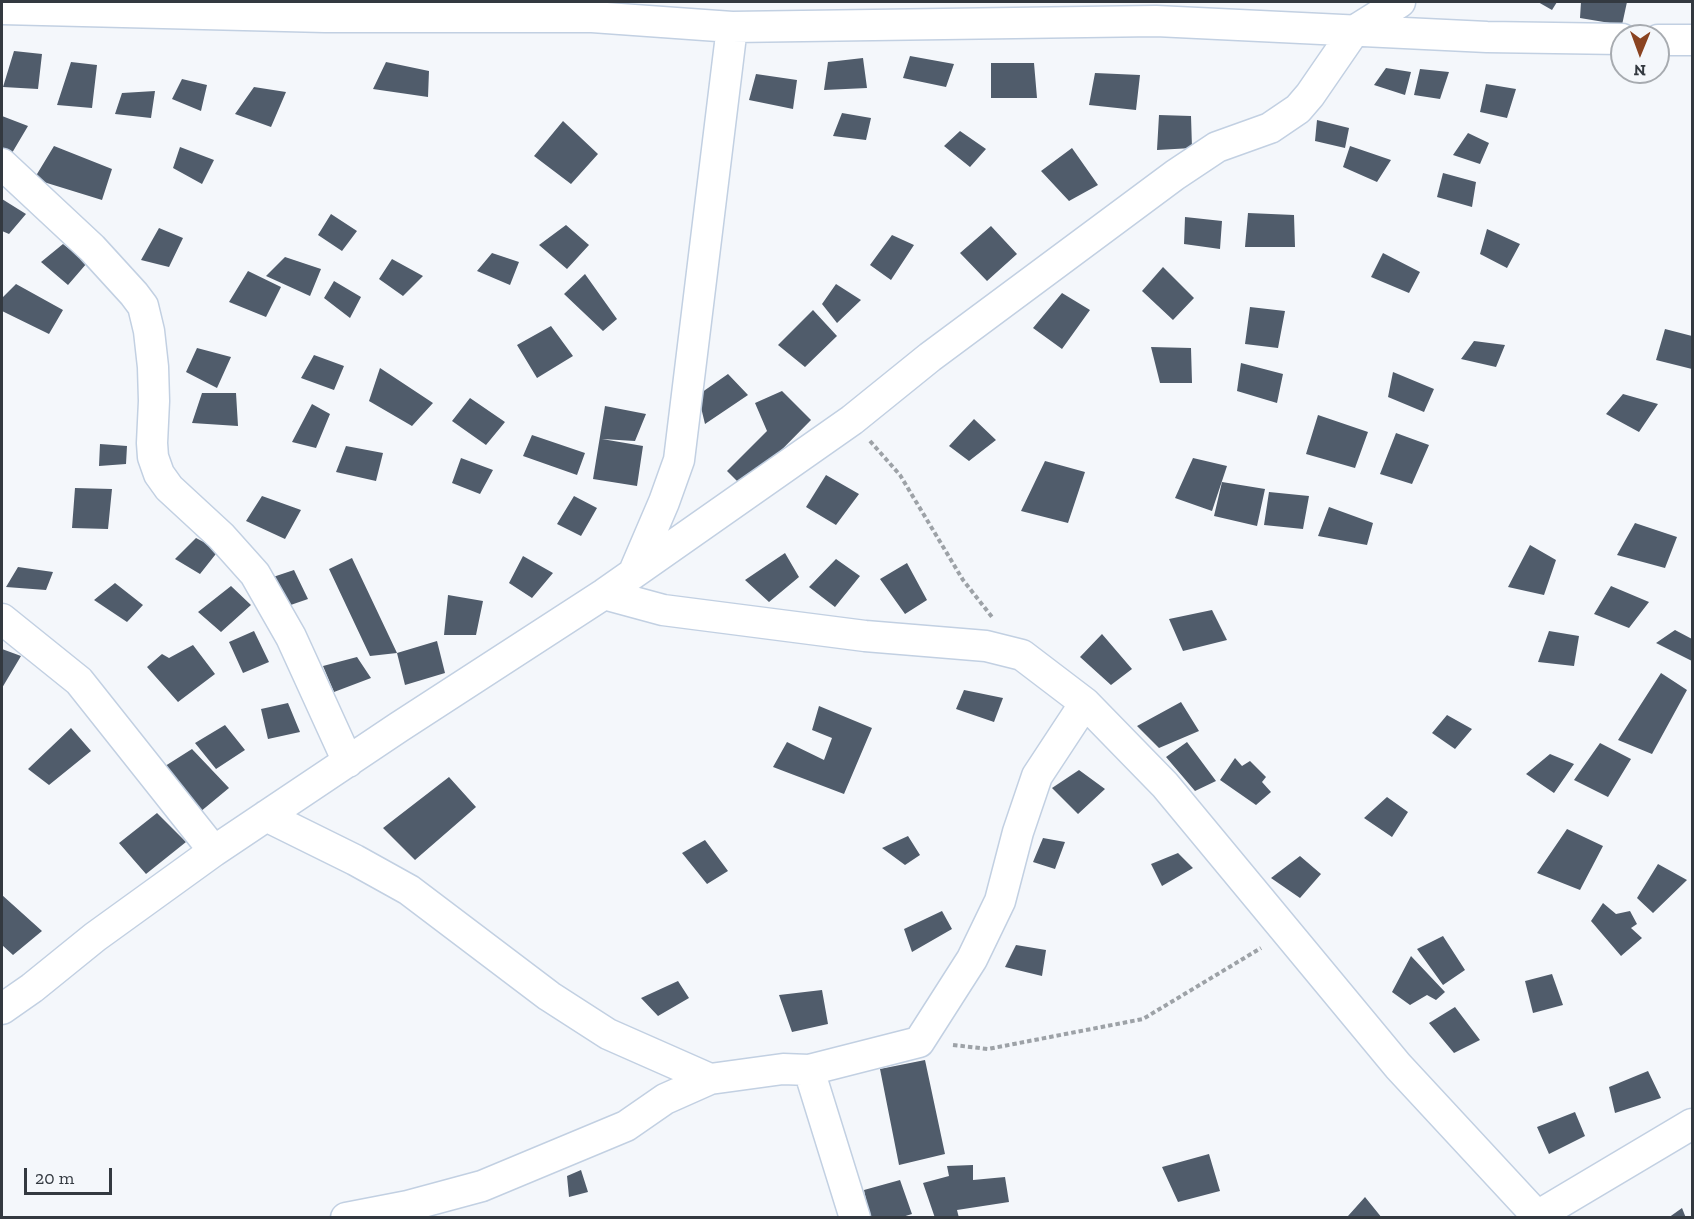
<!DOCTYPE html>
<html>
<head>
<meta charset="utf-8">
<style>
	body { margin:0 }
	#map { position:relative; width:1694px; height:1219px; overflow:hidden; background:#f4f7fb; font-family:"Zilla Slab",serif }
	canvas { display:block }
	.frame { position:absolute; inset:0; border:3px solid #333940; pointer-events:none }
	.north { position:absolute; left:1610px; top:24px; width:60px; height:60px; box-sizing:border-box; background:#f4f7fb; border:2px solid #a7abb0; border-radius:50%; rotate:181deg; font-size:16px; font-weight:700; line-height:24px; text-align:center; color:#333940 }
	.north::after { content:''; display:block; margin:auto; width:21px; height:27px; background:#8a4321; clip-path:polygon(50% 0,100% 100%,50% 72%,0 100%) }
	.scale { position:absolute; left:24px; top:1168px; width:88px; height:27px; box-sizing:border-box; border:3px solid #333940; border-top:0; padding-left:8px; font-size:18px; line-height:21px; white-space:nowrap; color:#333940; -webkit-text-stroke:4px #f4f7fb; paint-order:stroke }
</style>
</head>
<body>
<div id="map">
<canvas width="1694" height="1219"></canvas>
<div class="frame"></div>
<div class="north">N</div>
<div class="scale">20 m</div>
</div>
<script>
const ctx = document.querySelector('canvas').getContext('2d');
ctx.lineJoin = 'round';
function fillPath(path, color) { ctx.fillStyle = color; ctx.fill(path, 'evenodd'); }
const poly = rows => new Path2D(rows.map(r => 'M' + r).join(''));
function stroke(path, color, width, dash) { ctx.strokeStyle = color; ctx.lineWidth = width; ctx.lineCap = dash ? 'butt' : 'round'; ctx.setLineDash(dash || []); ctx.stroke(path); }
const building = poly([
	[597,2,628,2,626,11],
	[1538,2,1557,2,1552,10],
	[1581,2,1627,2,1622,25,1580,18],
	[14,51,42,54,38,89,3,87],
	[910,56,954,64,946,87,903,78],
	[863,58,867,88,824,90,828,62],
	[71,62,97,65,92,108,57,105],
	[386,62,429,71,428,97,373,89],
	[991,63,1034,63,1037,98,991,98],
	[1386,68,1411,72,1405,95,1374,85],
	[1420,69,1449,72,1440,99,1414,95],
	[1095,73,1140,75,1136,110,1089,105],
	[756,74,797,80,793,109,749,100],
	[182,79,207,85,201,111,172,99],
	[1486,84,1516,89,1507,118,1480,112],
	[254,87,286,92,271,127,235,114],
	[155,91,151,118,115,114,122,93],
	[842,113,871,118,866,140,833,136],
	[1159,115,1191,116,1192,148,1157,150],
	[2,116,28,126,12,153,2,147],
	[1317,120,1349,128,1345,148,1315,141],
	[563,121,598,154,571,184,534,156],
	[960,131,986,149,970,167,944,146],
	[1468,133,1489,143,1480,164,1453,155],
	[54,146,112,169,102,200,34,179],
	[1350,146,1391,160,1377,182,1343,167],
	[180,147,214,160,202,184,173,168],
	[1072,148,1098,185,1069,201,1041,171],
	[1443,173,1476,182,1472,207,1437,197],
	[2,199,26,214,9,234,2,231],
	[1248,213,1294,215,1295,247,1245,247],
	[331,214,357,231,342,251,318,235],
	[1185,217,1222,221,1220,249,1184,244],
	[566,225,589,245,567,269,539,245],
	[991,226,1017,254,987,281,960,253],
	[159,228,183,238,169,267,141,260],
	[1487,229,1520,244,1507,268,1480,254],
	[892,235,914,245,891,280,870,265],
	[63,244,87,263,68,285,41,262],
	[492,253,519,262,510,285,477,271],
	[1383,253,1420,272,1409,293,1371,277],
	[285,257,321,269,310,296,266,276],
	[392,259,423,276,403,296,379,279],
	[1163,267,1194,298,1173,320,1142,291],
	[248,271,281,287,266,317,229,302],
	[585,274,617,319,603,331,564,294],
	[334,281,361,297,350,318,324,298],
	[16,284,63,310,49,334,2,311,2,298],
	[836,284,861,300,837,323,822,304],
	[1062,293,1090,310,1062,349,1033,328],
	[1250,307,1285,311,1278,348,1245,344],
	[813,310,837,336,805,367,778,345],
	[551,326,573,356,537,378,517,345],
	[1665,329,1692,336,1692,369,1656,360],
	[1474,341,1505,345,1496,367,1461,359],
	[1151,347,1191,348,1192,383,1160,383],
	[197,348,231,357,217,388,186,372],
	[314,355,344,366,334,390,301,378],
	[1241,363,1283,374,1277,403,1237,391],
	[380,368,433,403,412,426,369,401],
	[1393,372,1434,389,1424,412,1388,397],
	[728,374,748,395,705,424,698,395],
	[782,391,811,420,744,488,727,471,767,431,755,403],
	[202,393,236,393,238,426,192,423],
	[1623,394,1658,404,1639,432,1606,414],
	[470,398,505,422,486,445,452,421],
	[312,404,330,414,316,448,292,442],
	[605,406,646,414,635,441,602,439,643,446,637,486,593,479],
	[1318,415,1368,432,1355,468,1306,454],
	[974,419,996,440,969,461,949,446],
	[1396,433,1429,445,1412,484,1380,474],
	[532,435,585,453,577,475,523,456],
	[100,444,127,446,126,464,99,466],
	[346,446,383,453,376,481,336,472],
	[461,458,493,470,480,494,452,483],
	[1193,458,1227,466,1212,511,1175,498],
	[1045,461,1085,472,1068,523,1021,511],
	[826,475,859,494,836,525,806,507],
	[1222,482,1265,489,1257,526,1214,516],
	[75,488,112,489,108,529,72,528],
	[1269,492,1309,496,1303,529,1264,525],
	[262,496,301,510,285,539,246,521],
	[574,496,597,508,581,536,557,524],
	[1329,507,1373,523,1367,545,1318,536],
	[1635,523,1677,537,1665,568,1617,555],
	[196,538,219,550,200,574,175,559],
	[1530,545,1556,560,1544,595,1508,587],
	[785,553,799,577,769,602,745,580],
	[523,556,553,573,532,598,509,583],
	[352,558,397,653,370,656,329,569],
	[836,559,860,576,835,607,809,587],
	[907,563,927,600,905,614,880,579],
	[18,567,53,572,46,590,6,587],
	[294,570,308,599,279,609,267,579],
	[115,583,143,605,127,622,94,600],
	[231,586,251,605,221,632,198,612],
	[1611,586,1649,602,1629,628,1594,614],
	[448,595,483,601,476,635,444,635],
	[1212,610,1227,640,1183,651,1169,619],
	[1675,630,1692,639,1692,661,1656,643],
	[254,631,269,662,243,673,229,642],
	[1549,631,1579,636,1574,666,1538,662],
	[1102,634,1132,669,1111,685,1080,657],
	[437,641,445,673,405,685,397,653],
	[193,645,215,674,178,702,147,667,162,654,169,658],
	[2,649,21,656,2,688],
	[357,657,371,678,334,692,323,666],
	[1661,673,1687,690,1652,754,1618,740],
	[964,690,1003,698,994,722,956,709],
	[1181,702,1199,731,1159,748,1137,726],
	[288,703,300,732,268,739,261,709],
	[819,706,872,728,844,794,773,767,787,742,824,760,832,738,812,730],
	[1447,715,1472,729,1455,749,1432,733],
	[225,725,245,750,216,769,195,743],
	[71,728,91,751,49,785,28,769],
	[1187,742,1216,781,1195,791,1166,757],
	[1600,743,1631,759,1608,797,1574,780],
	[192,749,229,788,200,812,162,768],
	[1550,754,1574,764,1554,793,1526,774],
	[1235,758,1242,766,1250,761,1266,777,1262,782,1271,792,1256,805,1220,780],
	[1079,770,1105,789,1078,814,1052,788],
	[449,777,476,807,415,860,383,828],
	[1387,797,1408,812,1392,837,1364,818],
	[157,813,186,842,146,874,119,843],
	[1567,829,1603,846,1580,890,1537,873],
	[908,836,920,855,905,865,882,848],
	[1043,838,1065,842,1055,869,1033,862],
	[705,840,728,871,707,884,682,853],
	[1178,853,1193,868,1162,886,1151,864],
	[1300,856,1321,874,1300,898,1271,878],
	[1658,864,1687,880,1653,913,1637,898],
	[2,895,42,931,13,955,2,945],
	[1603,903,1616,914,1630,911,1637,924,1631,928,1642,938,1621,956,1591,921],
	[942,911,952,929,912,952,904,929],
	[1443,936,1465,970,1443,985,1417,949],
	[1016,945,1046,950,1042,976,1005,967],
	[1411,956,1445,992,1436,1000,1427,995,1410,1005,1392,992],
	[1552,974,1563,1005,1533,1013,1525,981],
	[678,981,689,998,658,1016,641,998],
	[822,990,828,1024,792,1032,779,995],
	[1455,1007,1480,1040,1454,1053,1429,1023],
	[925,1060,945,1154,899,1165,880,1069],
	[1648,1071,1661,1098,1615,1113,1609,1087],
	[1575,1112,1585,1136,1549,1154,1537,1127],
	[1209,1154,1220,1191,1178,1202,1162,1167],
	[973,1165,973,1180,1005,1177,1009,1202,957,1210,959,1218,935,1218,923,1183,949,1176,947,1166],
	[581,1170,588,1192,569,1197,567,1176],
	[900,1180,912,1214,899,1218,870,1218,864,1190],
	[1365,1197,1382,1218,1350,1218,1348,1216],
	[1682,1208,1686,1218,1668,1218]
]);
const path = poly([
	[870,441,900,475,963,580,992,617],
	[953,1045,988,1049,1143,1019,1261,948]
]);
const street = poly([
	[2,9,325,17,592,17,732,27,1156,21,1487,37,1622,39],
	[1658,40,1692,40],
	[2,164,92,248,134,294,143,306,149,331,153,367,154,401,152,443,153,457,159,474,169,488,221,536,255,574,291,637,348,762],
	[634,572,664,502,679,460,732,27],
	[604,594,663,610,865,636,986,646,1022,655,1085,703,1165,785,1398,1066,1539,1218],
	[2,619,79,681,214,851],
	[266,816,355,860,409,890,549,996,608,1034,710,1079],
	[2,1009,32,988,95,937,214,851,399,727,604,594,852,420,930,357,1175,175,1217,147,1270,128,1298,109,1310,95,1354,31,1400,2],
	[809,1070,855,1218],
	[346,1218,408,1206,482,1186,626,1126,665,1099,710,1079,783,1069,809,1070,919,1042,972,959,1000,901,1018,832,1037,776,1085,703],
	[1534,1218,1692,1124]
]);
fillPath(building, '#505c6b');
stroke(street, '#c2d0e2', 33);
stroke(path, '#9da2a7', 4, [4.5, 3]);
stroke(street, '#fff', 30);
</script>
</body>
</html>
